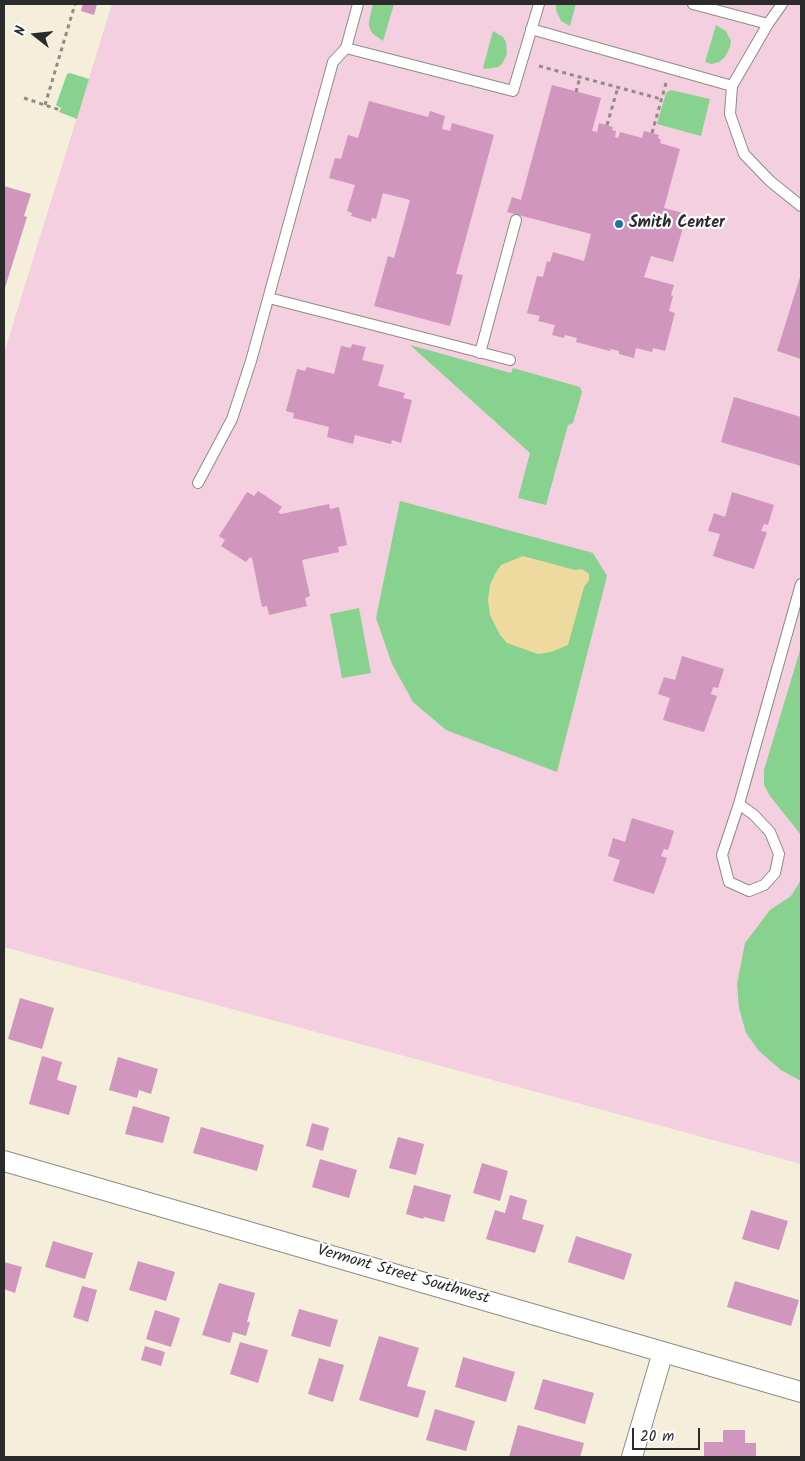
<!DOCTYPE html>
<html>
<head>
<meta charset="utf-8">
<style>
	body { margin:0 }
	#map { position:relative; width:805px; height:1461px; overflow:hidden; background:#f4eedb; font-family:Kalam,sans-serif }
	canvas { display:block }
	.frame { position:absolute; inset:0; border:5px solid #2b2b2b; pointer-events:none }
	.north { position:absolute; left:10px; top:10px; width:50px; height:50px; -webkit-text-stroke:4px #fff; paint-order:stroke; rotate:286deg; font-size:14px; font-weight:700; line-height:20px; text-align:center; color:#2b2b2b }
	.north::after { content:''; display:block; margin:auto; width:18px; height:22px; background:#2b2b2b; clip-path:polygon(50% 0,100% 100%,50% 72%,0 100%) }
	.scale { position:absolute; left:632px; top:1428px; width:68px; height:22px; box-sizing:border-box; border:2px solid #2b2b2b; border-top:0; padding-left:6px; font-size:15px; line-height:18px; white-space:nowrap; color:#2b2b2b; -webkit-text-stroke:4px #fff; paint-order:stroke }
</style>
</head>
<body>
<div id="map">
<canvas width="805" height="1461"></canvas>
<div class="frame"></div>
<div class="north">N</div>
<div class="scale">20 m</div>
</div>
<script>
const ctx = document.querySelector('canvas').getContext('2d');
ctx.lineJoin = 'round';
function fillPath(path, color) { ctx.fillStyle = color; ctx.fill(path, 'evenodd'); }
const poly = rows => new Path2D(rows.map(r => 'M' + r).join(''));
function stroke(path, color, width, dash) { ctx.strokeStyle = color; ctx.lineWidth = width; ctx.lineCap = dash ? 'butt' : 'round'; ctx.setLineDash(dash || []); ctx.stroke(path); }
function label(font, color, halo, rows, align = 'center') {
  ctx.font = font + ' Kalam,sans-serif'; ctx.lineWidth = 4.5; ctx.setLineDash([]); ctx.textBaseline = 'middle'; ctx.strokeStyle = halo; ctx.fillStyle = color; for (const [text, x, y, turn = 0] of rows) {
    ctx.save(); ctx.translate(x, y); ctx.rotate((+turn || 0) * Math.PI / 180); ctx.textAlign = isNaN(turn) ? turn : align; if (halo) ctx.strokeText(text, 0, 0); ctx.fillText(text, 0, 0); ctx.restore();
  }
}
const built = poly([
	[112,4,801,4,801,1164,4,947,4,353]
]);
const green = poly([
	[373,4,394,4,383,41,372,33,369,26,369,21],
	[556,4,576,4,570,26,561,21,556,10],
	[716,25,726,31,731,41,730,47,725,57,719,62,712,64,705,62],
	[493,31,503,37,506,42,507,54,502,64,498,67,485,69,483,68],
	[70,73,89,79,77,119,59,112,61,108,56,105,67,74],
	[671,90,710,99,701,136,657,124,666,93],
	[410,345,511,373,513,368,580,387,582,392,573,423,568,425,546,505,518,498,530,453],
	[400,501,593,553,607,576,557,772,446,730,413,702,392,664,376,618],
	[359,608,371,673,342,678,330,614],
	[801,647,801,835,770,796,764,785,764,770],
	[801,880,801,1081,781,1070,759,1051,746,1033,739,1008,737,984,745,943,770,910,791,896]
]);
const sand = poly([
	[523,556,575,570,582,569,589,574,589,580,584,587,568,645,551,652,538,654,507,643,500,635,490,615,488,600,490,585,495,574,501,565]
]);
const building = poly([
	[83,4,97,4,94,15,81,11],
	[552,85,601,98,592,131,597,132,599,123,613,127,612,130,616,131,615,137,618,138,620,132,642,138,644,131,659,135,658,138,661,140,660,143,680,149,664,208,687,214,673,262,651,256,644,277,674,285,671,295,673,296,669,311,675,313,665,351,653,348,652,352,636,348,634,358,619,354,619,351,611,349,610,351,576,342,577,338,565,335,564,338,552,335,555,325,538,321,540,316,527,313,537,276,543,277,547,261,550,262,553,252,584,261,591,234,507,212,512,197,521,200],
	[369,101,428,117,430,111,445,116,442,129,450,131,452,123,494,135,456,274,463,275,450,326,374,306,388,256,394,258,410,200,383,193,376,219,372,218,371,222,351,216,352,213,347,211,355,185,329,178,335,158,341,159,348,135,358,138],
	[4,186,31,194,24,216,27,217,4,291],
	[801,274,801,359,777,351],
	[352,344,366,347,362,360,384,365,378,386,405,393,403,398,412,400,401,443,392,440,391,444,355,435,353,444,327,437,329,427,293,418,294,413,286,411,297,369,305,371,307,367,334,374,341,346,351,348],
	[734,397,801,417,801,466,721,442],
	[258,491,282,507,278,512,281,514,329,504,330,509,339,507,347,545,338,547,339,552,302,560,310,596,305,598,307,606,269,615,267,606,262,607,252,558,250,557,246,562,221,546,225,540,219,536,247,492,254,496],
	[732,492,774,505,768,525,764,524,761,531,767,532,754,569,713,556,720,534,708,531,714,513,725,517],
	[682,656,724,669,718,688,713,687,711,694,717,696,704,732,663,720,670,698,658,694,664,677,675,680],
	[632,818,674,831,668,850,664,849,661,856,667,858,654,894,613,881,620,860,608,856,613,838,625,842],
	[20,998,54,1008,42,1049,8,1039],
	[42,1056,62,1062,57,1080,77,1086,69,1115,29,1104],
	[118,1057,158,1069,151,1094,139,1090,137,1098,109,1090],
	[133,1106,170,1117,163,1143,125,1134],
	[312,1123,329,1128,323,1151,306,1146],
	[201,1127,264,1145,257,1171,193,1153],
	[398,1137,424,1144,416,1175,389,1168],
	[320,1159,357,1170,349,1198,312,1187],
	[482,1163,508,1171,500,1201,473,1193],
	[414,1185,451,1195,444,1222,424,1217,423,1219,406,1214],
	[510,1195,527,1200,522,1219,544,1225,535,1253,486,1239,495,1210,505,1213],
	[751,1210,788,1221,779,1250,742,1239],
	[576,1236,632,1254,624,1280,568,1262],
	[53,1241,93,1253,85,1279,45,1267],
	[138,1261,175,1272,166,1301,129,1290],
	[4,1262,22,1267,15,1293,4,1289],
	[735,1281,799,1300,791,1326,727,1307],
	[219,1283,255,1293,247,1322,250,1322,246,1336,233,1332,230,1343,202,1335],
	[82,1286,97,1290,88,1322,73,1317],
	[299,1309,338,1320,330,1347,291,1336],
	[155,1310,180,1318,171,1347,146,1339],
	[379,1336,419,1348,407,1386,426,1391,418,1418,359,1400],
	[240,1342,268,1350,258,1383,230,1374],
	[145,1346,165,1352,161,1366,141,1360],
	[463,1357,515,1372,506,1402,455,1387],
	[319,1358,344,1365,333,1402,308,1394],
	[543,1379,594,1393,585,1424,534,1409],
	[435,1409,475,1421,466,1451,426,1440],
	[518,1425,584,1443,580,1457,509,1457],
	[723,1430,745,1430,745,1443,756,1443,756,1457,704,1457,704,1442,723,1442]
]);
const path = poly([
	[539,66,661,99],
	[576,92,580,77],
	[24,98,60,110],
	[45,105,75,4],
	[607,125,618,87],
	[652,133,666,83]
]);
const lane = poly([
	[693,4,768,24],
	[782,4,768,24,732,86,730,114,744,154,770,181,801,206],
	[531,29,732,86],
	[346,48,358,4],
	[269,298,510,360],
	[480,353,516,220],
	[198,483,232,419,251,361,333,62,346,48,513,91,539,4],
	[739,804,754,815,770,832,779,854,775,873,764,885,749,891,729,882,722,855,739,804,801,584]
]);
const street = poly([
	[4,1161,801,1392],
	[632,1457,663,1352]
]);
const markers = [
	[619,224,5,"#1f6fb2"]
];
const poiNames = [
	["Smith Center",629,224]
];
const streetNames = [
	["Vermont Street Southwest",403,1276,16]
];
fillPath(built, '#f3cfdf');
fillPath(green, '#88d28f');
fillPath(sand, '#eeda9e');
fillPath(building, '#d096bd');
stroke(lane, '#908c83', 12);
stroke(street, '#908c83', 22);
stroke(path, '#908c83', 3, [4, 4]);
stroke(lane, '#fff', 10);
stroke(street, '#fff', 20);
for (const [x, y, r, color] of markers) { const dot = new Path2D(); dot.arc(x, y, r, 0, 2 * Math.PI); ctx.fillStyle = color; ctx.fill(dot); stroke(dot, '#fff', 2); }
label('bold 16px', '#2b2b2b', '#fff', poiNames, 'left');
label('16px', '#2b2b2b', '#fff', streetNames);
</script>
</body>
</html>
